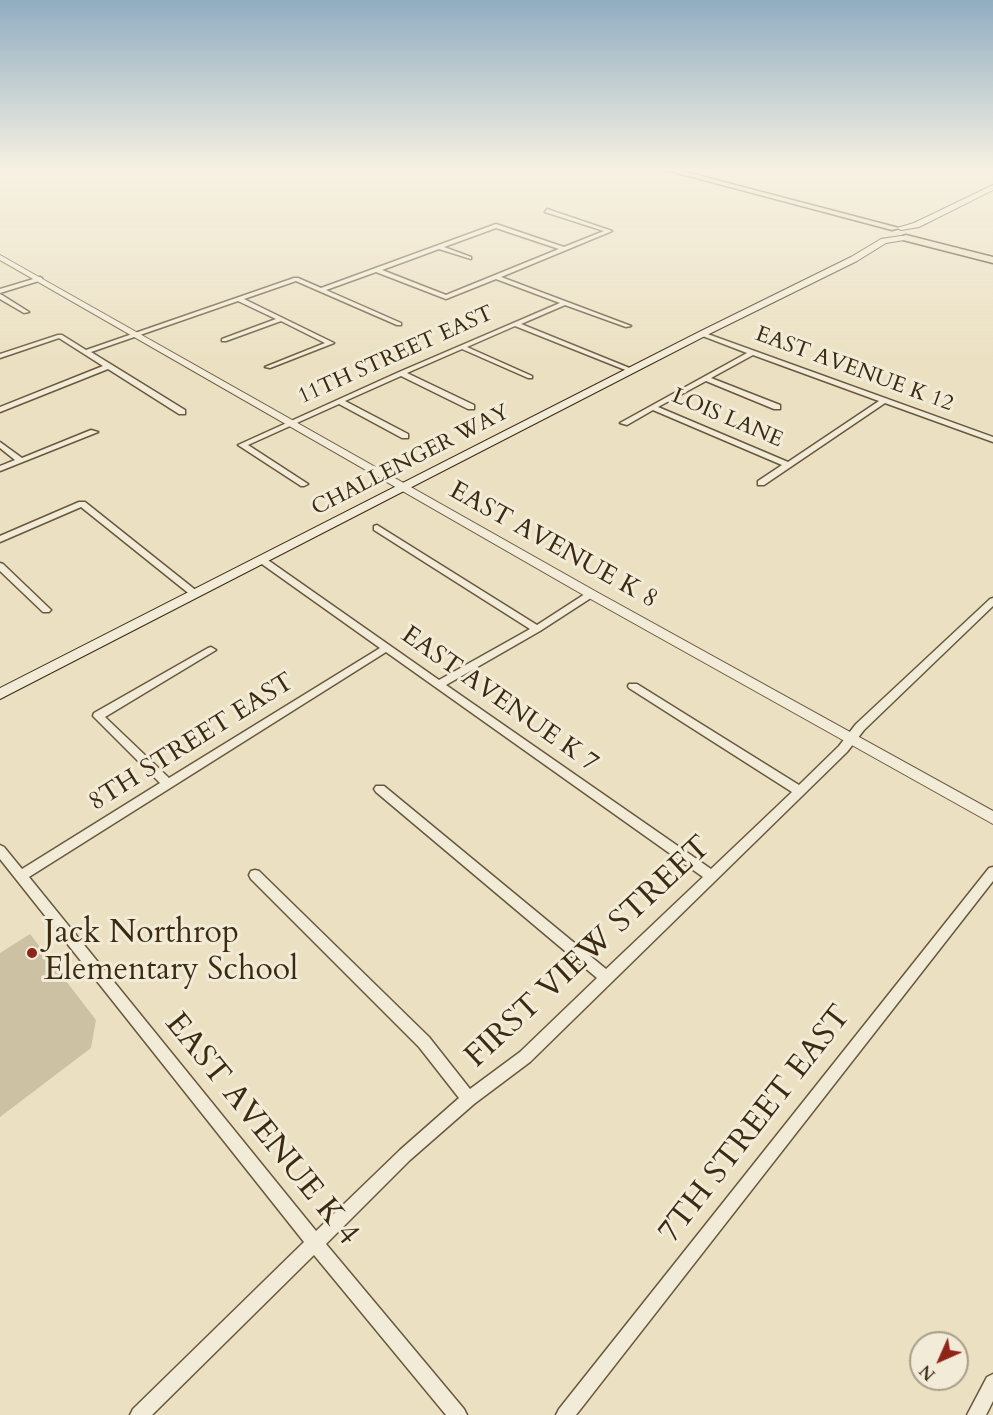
<!DOCTYPE html>
<html>
<head>
<meta charset="utf-8">
<style>
	body { margin:0 }
	#map { position:relative; width:993px; height:1415px; overflow:hidden; background:#ebe0c1; font-family:Cardo,serif }
	canvas { display:block }
	.north { position:absolute; left:909px; top:1331px; width:60px; height:60px; box-sizing:border-box; background:#f2ebd7; border:2px solid #a99e89; border-radius:50%; rotate:225deg; font-size:16px; font-weight:700; line-height:24px; text-align:center; color:#3c2b13 }
	.north::after { content:''; display:block; margin:auto; width:21px; height:27px; background:#8f2418; clip-path:polygon(50% 0,100% 100%,50% 72%,0 100%) }
</style>
</head>
<body>
<div id="map">
<canvas width="993" height="1415"></canvas>
<div class="north">N</div>
</div>
<script>
const ctx = document.querySelector('canvas').getContext('2d');
ctx.lineJoin = 'round';
function fillPath(path, color) { ctx.fillStyle = color; ctx.fill(path, 'evenodd'); }
const poly = rows => new Path2D(rows.map(r => 'M' + r).join(''));
function stroke(path, color, width, dash) { ctx.strokeStyle = color; ctx.lineWidth = width; ctx.lineCap = dash ? 'butt' : 'round'; ctx.setLineDash(dash || []); ctx.stroke(path); }
function label(font, color, halo, rows, align = 'center') {
  ctx.font = font + ' Cardo,serif'; ctx.lineWidth = 6; ctx.setLineDash([]); ctx.textBaseline = 'middle'; ctx.strokeStyle = halo; ctx.fillStyle = color; for (const [text, x, y, turn = 0] of rows) {
    ctx.save(); ctx.translate(x, y); ctx.rotate((+turn || 0) * Math.PI / 180); ctx.textAlign = isNaN(turn) ? turn : align; if (halo) ctx.strokeText(text, 0, 0); ctx.fillText(text, 0, 0); ctx.restore();
  }
}
const green = poly([
	[30,934,96,1020,91,1048,0,1117,0,953]
]);
const minor = poly([
	[547,209,612,231,501,277,631,326,626,327,565,305,521,324,632,369,632,371,628,371,515,326,467,347,532,376,532,378,528,378,462,349,407,373,474,405,474,409,468,409,401,376,345,401,408,434,408,438,402,438,339,404,248,445,308,484,304,486,301,486,238,445,399,372,560,303,496,279,446,299,376,272,326,290,401,323,401,325,397,325,296,281,244,299,334,343,270,368,265,367,325,343,281,321,226,341,222,341,222,339,276,319,238,301,91,352,185,410,185,414,179,414,108,369,0,412,0,407,103,366,59,338,0,358,0,354,58,335,62,335,86,350,294,278,298,278,321,288,496,224,564,247,604,231,545,212,547,209],
	[496,228,559,249,446,295,382,270,439,249,471,259,471,257,444,247,496,228],
	[40,277,42,278,42,280,0,293,0,289,40,277],
	[0,294,2,295,29,312,24,313,0,299,0,294],
	[702,332,993,437,993,442,885,403,764,485,758,485,758,481,782,465,653,410,627,425,620,423,747,353,700,335,700,333,702,332],
	[753,355,879,401,788,462,658,407,706,381,774,409,780,409,780,405,711,378,753,355],
	[91,430,98,432,0,471,0,466,15,460,0,448,0,442,22,458,91,430],
	[79,502,85,502,198,592,200,594,198,596,192,596,81,507,0,542,0,536,79,502],
	[377,525,537,625,588,592,594,592,596,594,594,596,540,631,446,685,711,869,792,792,629,688,628,686,629,684,637,684,799,785,839,746,856,724,990,599,993,598,993,606,864,730,847,752,530,1062,474,1104,410,1160,326,1244,464,1409,467,1415,446,1415,314,1255,152,1415,130,1415,133,1409,304,1242,0,859,0,845,4,847,22,869,160,783,93,716,94,713,208,648,211,647,216,650,105,717,169,778,380,648,259,562,259,558,265,558,439,680,530,629,374,530,374,526,377,525],
	[386,652,703,877,606,969,384,786,376,786,374,789,376,792,597,978,520,1052,470,1089,429,1037,259,871,255,870,251,871,249,875,251,879,419,1047,459,1098,400,1150,316,1231,29,877,386,652],
	[0,563,3,564,49,608,51,610,49,612,43,612,0,571,0,563],
	[993,867,993,881,576,1415,556,1415,559,1409,989,868,993,867],
	[993,1374,993,1401,986,1415,967,1415,987,1377,993,1374]
]);
const tertiary = poly([
	[0,255,595,591,993,811,993,824,587,597,0,260,0,255]
]);
const secondary = poly([
	[993,185,993,190,919,227,901,230,897,228,914,223,993,185],
	[901,236,904,236,904,240,886,243,857,261,705,336,0,699,0,688,699,332,851,257,881,239,901,236]
]);
const primary = poly([
	[666,170,678,170,899,228,892,230,666,170],
	[906,235,993,257,993,263,903,240,903,236,906,235]
]);
const markers = [
	[32,953,6,"#8f2418"]
];
const farStreetnames = [
	["11TH STREET EAST",396,356,-24],
	["EAST AVENUE K 12",854,370,20],
	["LOIS LANE",727,419,23],
	["CHALLENGER WAY",411,461,-27]
];
const streetNames = [
	["EAST AVENUE K 8",553,546,29],
	["EAST AVENUE K 7",499,700,35],
	["8TH STREET EAST",192,743,-32]
];
const nearPoinames = [
	["Jack Northrop",44,935],
	["Elementary School",44,972]
];
const nearStreetnames = [
	["FIRST VIEW STREET",589,953,-43],
	["7TH STREET EAST",756,1125,-52],
	["EAST AVENUE K 4",261,1130,51]
];
fillPath(green, '#cdc1a3');
stroke(minor, '#68583e', 3);
stroke(tertiary, '#68583e', 2);
stroke(secondary, '#3c2b13', 2);
stroke(primary, '#3c2b13', 3);
fillPath(minor, '#f2ebd7');
fillPath(tertiary, '#f2ebd7');
fillPath(secondary, '#f2ebd7');
fillPath(primary, '#ebe0c1');
const sky = ctx.createLinearGradient(0, 0, 0, 368);
sky.addColorStop(0, '#91adc1');
sky.addColorStop(0.46, '#f6f1e3');
sky.addColorStop(1, '#f6f1e300');
ctx.fillStyle = sky;
ctx.fillRect(0, 0, 993, 368);
for (const [x, y, r, color] of markers) { const dot = new Path2D(); dot.arc(x, y, r, 0, 2 * Math.PI); ctx.fillStyle = color; ctx.fill(dot); stroke(dot, '#f2ebd7', 2); }
label('22px', '#3c2b13', '#f2ebd7', farStreetnames);
label('26px', '#3c2b13', '#f2ebd7', streetNames);
label('32px', '#3c2b13', '#f2ebd7', nearPoinames, 'left');
label('32px', '#3c2b13', '#f2ebd7', nearStreetnames);
</script>
</body>
</html>
